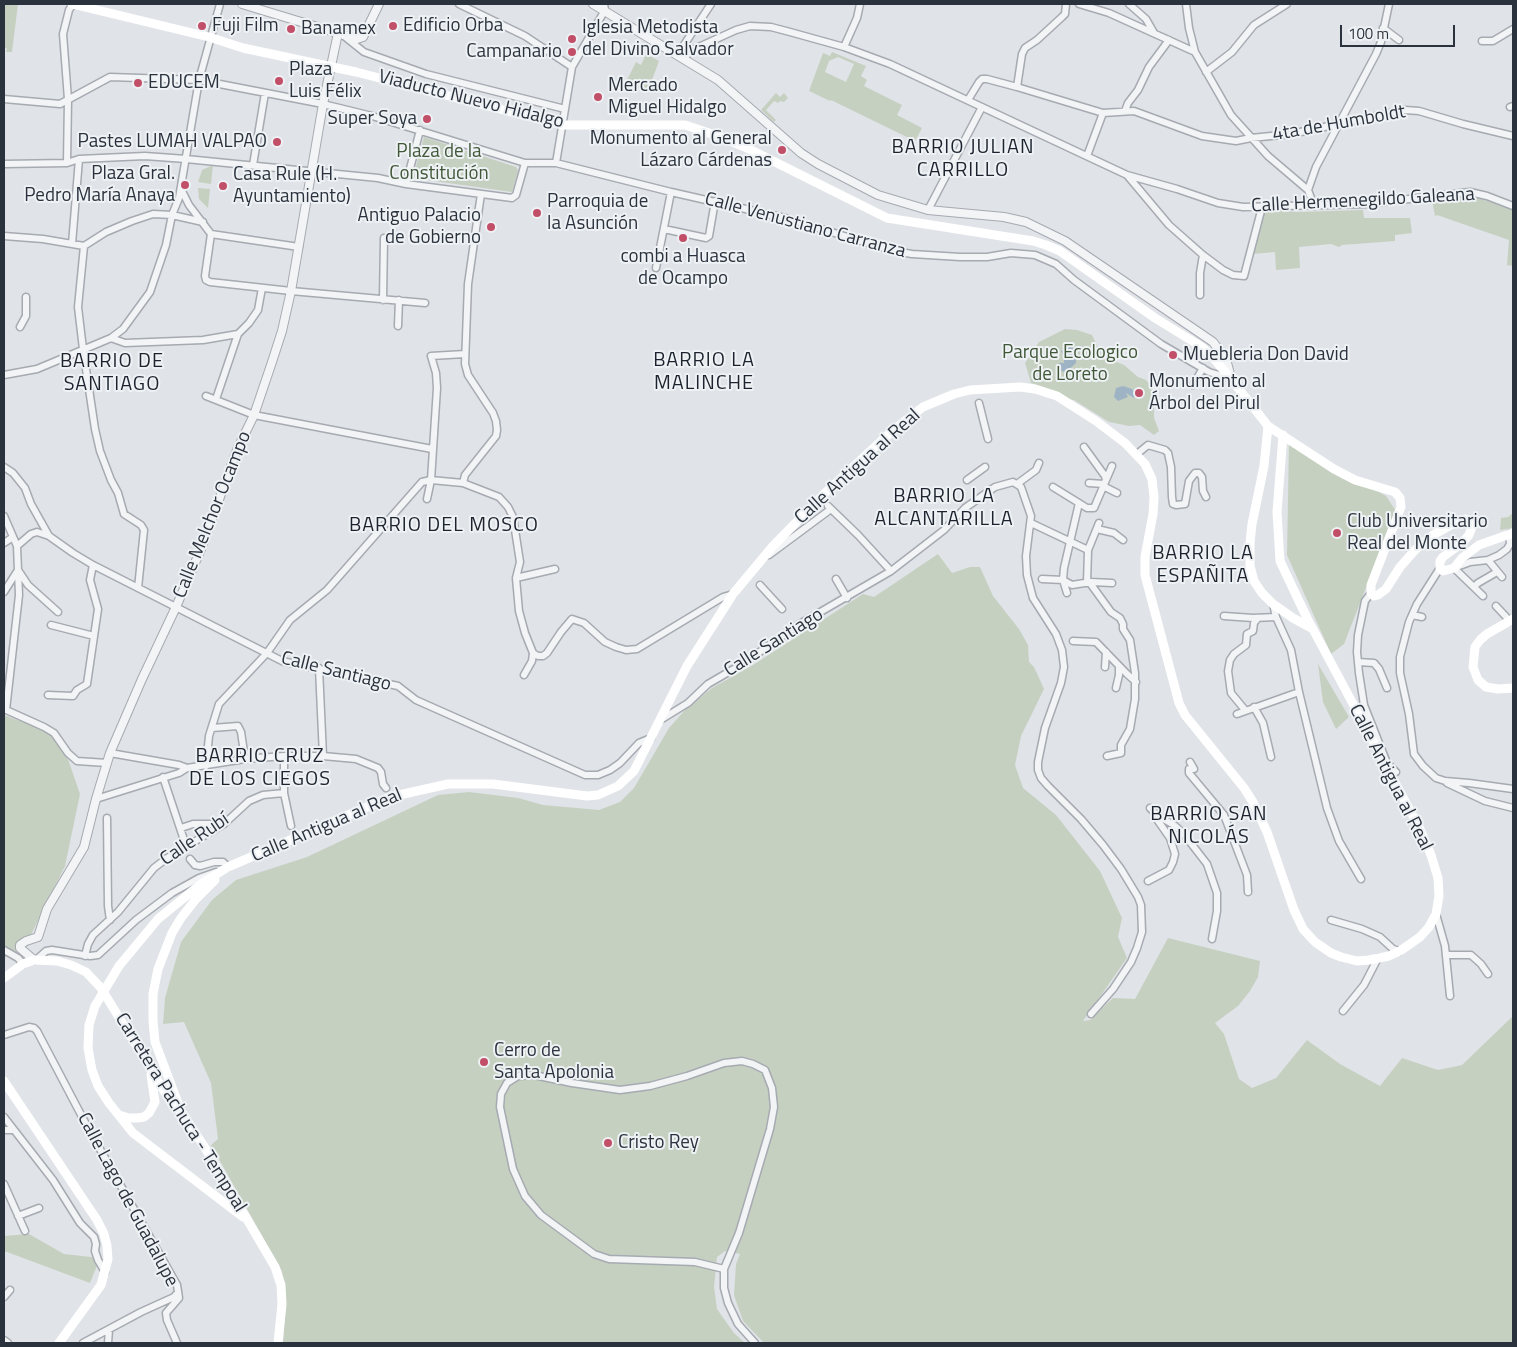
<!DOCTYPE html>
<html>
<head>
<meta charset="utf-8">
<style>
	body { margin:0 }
	#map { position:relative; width:1517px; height:1347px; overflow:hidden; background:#e0e3e7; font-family:"Titillium Web",sans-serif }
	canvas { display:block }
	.frame { position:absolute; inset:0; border:5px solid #2a323d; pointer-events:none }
	.scale { position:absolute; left:1340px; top:25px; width:115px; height:22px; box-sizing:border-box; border:2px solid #2a323d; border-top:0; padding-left:6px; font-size:15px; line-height:18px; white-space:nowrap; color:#2a323d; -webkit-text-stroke:4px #eff2f5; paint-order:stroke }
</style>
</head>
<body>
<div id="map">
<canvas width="1517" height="1347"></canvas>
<div class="frame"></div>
<div class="scale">100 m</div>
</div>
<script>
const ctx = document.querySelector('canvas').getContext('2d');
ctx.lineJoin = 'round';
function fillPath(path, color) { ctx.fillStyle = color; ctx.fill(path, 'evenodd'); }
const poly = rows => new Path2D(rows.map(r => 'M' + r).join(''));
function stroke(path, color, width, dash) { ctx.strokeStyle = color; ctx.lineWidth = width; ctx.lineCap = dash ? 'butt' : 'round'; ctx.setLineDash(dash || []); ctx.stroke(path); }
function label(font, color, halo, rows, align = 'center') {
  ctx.font = font + ' "Titillium Web",sans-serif'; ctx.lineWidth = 4; ctx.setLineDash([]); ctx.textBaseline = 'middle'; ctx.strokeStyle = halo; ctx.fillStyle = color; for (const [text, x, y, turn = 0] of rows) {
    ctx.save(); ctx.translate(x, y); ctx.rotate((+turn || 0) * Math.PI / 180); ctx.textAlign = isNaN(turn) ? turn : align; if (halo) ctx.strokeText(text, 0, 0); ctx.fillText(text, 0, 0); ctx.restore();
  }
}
const green = poly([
	[4,4,18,4,12,52,6,52,7,48,4,48],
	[832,52,866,66,861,76,867,80,864,86,902,105,897,115,922,128,915,141,831,100,830,101,809,91,823,53,830,56],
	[838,57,854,64,846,82,825,72,829,61],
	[646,54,659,61,648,91,625,84,636,62,641,65],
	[776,93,780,97,784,93,788,98,784,102,780,101,778,103,774,101,766,110,776,120,774,122,761,110],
	[424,137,516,167,518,170,512,192,413,178],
	[213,165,211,184,198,182,202,170],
	[198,188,210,189,208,208,199,199],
	[1471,196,1513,209,1513,266,1507,265,1509,240,1437,215,1435,216,1432,200],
	[1265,210,1298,212,1363,210,1364,218,1410,218,1412,233,1395,235,1395,241,1342,245,1339,247,1331,244,1299,247,1300,268,1276,270,1275,252,1253,254],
	[1065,329,1077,330,1092,335,1099,349,1109,359,1124,365,1138,377,1146,380,1150,385,1154,399,1154,418,1159,431,1154,435,1140,425,1129,426,1109,422,1074,400,1061,398,1046,388,1031,383,1025,363,1039,342],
	[1289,441,1386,496,1396,511,1344,644,1331,654,1287,555],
	[1513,513,1513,528,1500,530,1501,518,1508,517],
	[938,554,952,573,970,567,980,567,993,596,1019,629,1028,645,1029,662,1034,667,1044,689,1021,736,1015,765,1023,788,1056,815,1100,871,1122,918,1118,937,1127,958,1083,1021,1090,1020,1113,998,1135,999,1168,938,1260,961,1258,977,1250,991,1238,1006,1215,1023,1224,1034,1239,1079,1252,1088,1276,1078,1307,1040,1340,1064,1380,1086,1402,1058,1438,1070,1462,1065,1513,1016,1513,1343,764,1343,743,1321,734,1295,736,1264,740,1254,725,1251,717,1257,714,1287,717,1309,734,1333,745,1343,283,1343,286,1303,282,1271,211,1145,218,1139,211,1083,184,1022,163,1024,165,998,181,942,212,900,236,880,307,857,438,795,469,792,518,798,543,805,599,810,620,802,634,788,669,728,685,710,712,688,753,665,863,594,874,597],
	[1318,664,1349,717,1336,729,1323,702],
	[4,715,60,736,80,794,65,866,25,947,4,958],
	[29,1234,64,1254,100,1258,90,1283,7,1252,4,1252,4,1236]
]);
const water = poly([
	[1070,347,1076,349,1076,363,1066,372,1056,370,1059,363,1064,363,1064,357,1061,351],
	[1123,386,1132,389,1136,394,1134,398,1126,393,1128,397,1118,401,1114,397,1116,388]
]);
const minor = poly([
	[459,4,525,36,572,67],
	[1079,4,1109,13,1195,52],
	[1129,4,1146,19,1154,33],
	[1186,4,1189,28,1195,52,1231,115,1268,156,1308,190,1314,206],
	[1383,28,1399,40],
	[344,36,364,52,426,74,565,109],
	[1482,41,1493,41,1513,29],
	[844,47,857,18,860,4],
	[678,54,711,4],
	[684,58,692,50,736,30,750,26,771,27,790,32,844,47,890,64,1127,175,1177,189,1218,203,1243,207,1366,204,1470,192,1487,196,1513,206],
	[1206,72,1232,52,1254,25,1287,4],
	[1017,87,1022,54,1025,48,1037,40,1062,17,1065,14,1066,4],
	[4,99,60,104,110,77,199,80,323,104,372,116,525,163,556,163,671,192,785,218,894,251,912,254,960,257,987,257,1011,253,1035,255,1056,264,1074,280,1161,344,1209,372,1229,378],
	[968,100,979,82,982,79,987,79,1017,87,1103,113,1134,111,1202,136,1236,141,1251,138,1291,134,1405,110,1419,111,1463,124,1513,136],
	[1510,107,1513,106],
	[1125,111,1128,103,1138,90,1149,67,1169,40],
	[1087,156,1103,113],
	[67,163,68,99,63,34,69,10,73,4],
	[556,163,572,67,605,10,604,4],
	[4,164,67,163,79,159,145,156,186,159,378,178,406,184,512,198,516,195,525,163],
	[253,165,265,93],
	[1127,175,1169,225,1203,255,1223,270,1233,275,1244,276,1262,207],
	[406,184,420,130],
	[181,189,189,205,211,234,299,247],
	[1308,190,1316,167,1376,54,1381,42,1389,4],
	[928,210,982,107],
	[664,229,706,238,709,236,715,201],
	[211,234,205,276,206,280,210,282,291,291,425,303],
	[4,236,43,239,84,246,106,232,132,221,153,214,172,215,203,222],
	[72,244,79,159],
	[84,246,78,307,83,349,95,429,100,451,111,480,118,493,124,514,141,525,144,530,138,588],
	[656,268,671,192],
	[1200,295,1200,273,1203,255],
	[383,300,384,238],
	[398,326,399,300],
	[20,327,26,316,26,297],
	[111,338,125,343,203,340,238,334],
	[4,375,37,369,111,338,123,329,150,292,166,245,172,215,179,198,199,80,220,4],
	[1193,385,1203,368],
	[206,396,254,415,432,449],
	[216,399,238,334,249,323,258,310,262,288],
	[979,403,988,439],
	[1084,447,1105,476,1106,480],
	[1137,454,1148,445,1165,450,1168,453,1171,467,1172,497,1173,504,1176,505,1185,504,1189,481,1195,473,1199,473,1202,477,1203,491,1206,497],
	[4,467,13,473,25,488,31,504,49,536,73,553,93,565,282,661,398,686,416,700,585,775,598,775,610,770,620,763,639,743,651,738],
	[967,480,985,467],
	[463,483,465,475,496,436,497,430,496,421,493,413,468,375,465,364,468,284,481,194],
	[1089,483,1104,484],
	[1017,484,1036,470,1039,463],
	[1103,486,1117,493],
	[1053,487,1087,508,1094,508,1112,466],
	[427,499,431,480,437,388,436,373,431,356,465,354],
	[828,506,858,535,891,571],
	[4,516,17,546,19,595,6,710],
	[1031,523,1088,550],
	[1097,529,1114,533,1123,540],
	[4,543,13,537],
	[17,546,31,534,37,532,49,536],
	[769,555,831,509],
	[1488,560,1502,577],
	[1440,568,1417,604,1409,622,1400,657,1400,673,1409,714,1414,754,1423,766,1436,778,1445,781,1469,783,1513,789],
	[516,578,555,569],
	[836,579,847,598],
	[1042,579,1063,580,1072,585,1091,582,1112,583],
	[1087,583,1088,550,1099,523],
	[1090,583,1111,612,1120,618,1123,624,1123,629,1130,640,1135,673,1135,699,1130,729,1121,745,1121,753,1107,756],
	[760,585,782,609],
	[1474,587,1478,583,1497,572],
	[4,592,18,570,28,585,58,612],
	[1067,593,1063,580,1064,568,1079,503],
	[1371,593,1365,601,1358,635,1357,652,1359,673,1364,705,1387,763,1396,772],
	[1483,596,1454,568,1470,562,1488,560,1499,555,1507,549,1510,544,1509,534],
	[1273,604,1276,617,1291,650,1299,692,1327,808,1339,841,1361,879],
	[1496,606,1510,621],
	[1412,615,1422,617],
	[1224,616,1253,618,1276,617],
	[51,625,94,636],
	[1073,641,1096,642,1127,674,1136,682],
	[533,653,538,656,543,656,547,653,561,632,572,619,584,623,605,642,616,647,626,650,637,649,723,597,733,594],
	[1358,662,1374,663,1379,669,1387,688],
	[1105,667,1106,652],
	[319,668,323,756],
	[524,675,532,661,533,653],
	[1116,688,1119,675,1119,666],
	[48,695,73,696,77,690,87,684,98,609,90,580,93,565],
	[1254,707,1263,723,1271,757],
	[4,709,44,727,54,733,68,753,77,761,107,763],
	[1245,710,1231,693,1228,671,1230,660,1234,654,1246,645,1247,634,1253,631,1254,623,1258,618],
	[1237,714,1299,692],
	[662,719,688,703,708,684,744,663,798,625,891,571,944,530,965,508,995,487,1013,482,1021,487,1031,516,1026,556,1027,575,1033,598,1056,634,1062,650,1064,667,1061,683,1045,728,1038,762,1038,770,1041,778,1048,786,1081,819,1103,845,1121,869,1138,897,1141,905,1142,932,1137,948,1131,962,1113,989,1091,1014],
	[212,728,238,726,241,732,245,759],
	[110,753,179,765,187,768],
	[284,756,284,793,291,826],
	[1190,762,1194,769,1189,769,1189,773,1224,815,1247,875,1248,892],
	[206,766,209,736,219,704,267,653,290,620,327,590,422,482,431,480,463,483,499,497,508,507,513,517,520,562,516,578,519,611,525,633,533,653],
	[163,777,186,846],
	[1447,783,1485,801,1513,808],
	[96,799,179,773,187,768,245,759,284,756,323,756,356,759,378,768,381,772,383,784,386,788],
	[1150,808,1158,816,1174,825,1183,833,1207,864,1217,893,1217,911,1212,939],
	[107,818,108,906,110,920],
	[181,828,193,824,224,824],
	[190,859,195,865,200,866,214,862,223,862,228,867,225,868],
	[1148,881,1169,870,1173,862,1175,854,1170,838,1156,818],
	[1436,914,1445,946,1450,996],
	[1331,920,1362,929,1380,937,1393,949,1400,951],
	[4,950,18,958,23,964],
	[1446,955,1471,955,1481,964,1488,974],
	[85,956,88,944,93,935,118,912,154,868,167,858,224,824,249,801,263,795,284,793],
	[36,960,46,951,52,950,90,956,98,955,136,920,172,893,199,878,216,872],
	[1343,1011,1364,985,1378,958],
	[4,1035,29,1027,34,1028,37,1031,88,1128,177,1285,179,1298,166,1313,167,1320,177,1343],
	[4,1117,53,1180,80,1223,94,1237,96,1244,95,1251,98,1260,105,1272],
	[4,1130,14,1130],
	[4,1184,25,1231],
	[18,1216,39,1208],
	[724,1269,695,1262,609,1259,594,1254,541,1215,525,1196,513,1169,500,1107,501,1094,507,1083,518,1076,534,1075,572,1083,620,1090,650,1086,687,1076,724,1063,742,1061,753,1064,765,1070,772,1088,774,1107,770,1129,739,1233,724,1269,724,1288,728,1303,738,1324,755,1343],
	[4,1297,10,1290],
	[4,1340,8,1343],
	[83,1343,141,1312,174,1297,178,1292],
	[108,1343,109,1330]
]);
const tertiary = poly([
	[242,4,357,39,363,37,379,4],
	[593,4,718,80,801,153,818,164,878,195,928,210,1004,217,1026,222,1065,241,1213,342,1226,359,1231,378],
	[34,960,20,948,20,945,26,941,38,937,47,909,84,847,96,799,110,753,142,679,176,607,201,549,237,450,254,415,272,362,282,331,291,291,323,104,338,33]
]);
const secondary = poly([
	[72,4,209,37,243,48,356,72,562,125,685,125,721,137,747,148,887,218,1033,241,1046,245,1060,251,1155,318,1202,347,1211,355,1231,379,1268,426,1334,469,1355,480,1395,492,1400,498,1401,507,1371,585,1371,593,1374,596,1378,595,1386,589,1400,567,1416,549,1433,535,1458,521,1465,519,1471,521,1472,527,1469,535,1462,543,1443,557,1440,561,1440,568,1443,571,1454,568,1462,558,1479,545,1513,533],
	[1268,426,1264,466,1252,524,1250,543,1250,566,1254,581,1262,593,1273,604,1293,618,1313,629],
	[1513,619,1487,634,1480,640,1475,647,1473,667,1478,680,1486,687,1498,689,1513,688],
	[119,966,158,919,201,884,228,867,390,797,448,784,493,784,587,796,598,795,618,786,634,771,687,666,733,594,773,546,824,494,892,431,923,407,954,394,970,390,1020,387,1035,389,1057,396,1096,421,1125,443,1145,464,1152,479,1154,497,1153,514,1145,557,1145,575,1179,703,1185,715,1244,788,1253,802,1267,832,1294,910,1303,929,1315,942,1331,953,1341,957,1357,961,1369,960,1389,956,1400,951,1420,937,1429,927,1436,914,1439,896,1438,878,1431,855,1420,829,1307,618,1280,561,1277,512,1283,435],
	[4,978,23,964,34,960,57,961,71,965,86,972,101,988,172,1104,181,1111,207,1151,275,1267,281,1285,282,1304,278,1343],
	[95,1006,89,1025,88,1048,92,1070,98,1086,109,1103,133,1133,243,1217],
	[4,1081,97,1220,104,1234,107,1246,108,1259,101,1285,59,1343],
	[181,1111,155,1042,153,1021,153,994,158,969,172,933,181,918,196,899,215,880],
	[119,1115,129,1118,137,1118,144,1117,149,1113,155,1102,151,1075]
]);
const secondaryBridge = poly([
	[95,1006,119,966]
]);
const markers = [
	[202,26,5,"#c14f67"],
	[393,26,5,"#c14f67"],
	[291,29,5,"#c14f67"],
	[572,39,5,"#c14f67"],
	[572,52,5,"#c14f67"],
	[279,81,5,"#c14f67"],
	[138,83,5,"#c14f67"],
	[598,97,5,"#c14f67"],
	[427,119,5,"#c14f67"],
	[277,142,5,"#c14f67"],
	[782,150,5,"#c14f67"],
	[185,185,5,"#c14f67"],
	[223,186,5,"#c14f67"],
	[537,213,5,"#c14f67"],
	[491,227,5,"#c14f67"],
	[683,238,5,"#c14f67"],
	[1173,355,5,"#c14f67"],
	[1139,393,5,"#c14f67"],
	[1337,533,5,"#c14f67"],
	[484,1062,5,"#c14f67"],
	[608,1143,5,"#c14f67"]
];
const poiNames = [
	["Fuji Film",212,26],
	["Edificio Orba",403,26],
	["Iglesia Metodista",582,28],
	["del Divino Salvador",582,50],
	["Banamex",301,29],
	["Campanario",562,52,"right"],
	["Plaza",289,70],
	["Luis Félix",289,92],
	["EDUCEM",148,83],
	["Mercado",608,86],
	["Miguel Hidalgo",608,108],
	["Super Soya",417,119,"right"],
	["Monumento al General",772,139,"right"],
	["Lázaro Cárdenas",772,161,"right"],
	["Pastes LUMAH VALPAO",267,142,"right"],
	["Plaza Gral.",175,174,"right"],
	["Pedro María Anaya",175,196,"right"],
	["Casa Rule (H.",233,175],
	["Ayuntamiento)",233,197],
	["Parroquia de",547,202],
	["la Asunción",547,224],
	["Antiguo Palacio",481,216,"right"],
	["de Gobierno",481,238,"right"],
	["combi a Huasca",683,257,"center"],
	["de Ocampo",683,279,"center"],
	["Muebleria Don David",1183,355],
	["Monumento al",1149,382],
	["Árbol del Pirul",1149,404],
	["Club Universitario",1347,522],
	["Real del Monte",1347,544],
	["Cerro de",494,1051],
	["Santa Apolonia",494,1073],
	["Cristo Rey",618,1143]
];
const streetNames = [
	["Viaducto Nuevo Hidalgo",471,100,14],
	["4ta de Humboldt",1339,124,-10],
	["Calle Hermenegildo Galeana",1363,201,-3],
	["Calle Venustiano Carranza",805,226,15],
	["Calle Antigua al Real",858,467,-42],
	["Calle Melchor Ocampo",213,515,-68],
	["Calle Santiago",774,643,-32],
	["Calle Santiago",336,672,14],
	["Calle Antigua al Real",1390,778,63],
	["Calle Antigua al Real",327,826,-23],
	["Calle Rubí",195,840,-34],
	["Carretera Pachuca - Tempoal",180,1113,58],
	["Calle Lago de Guadalupe",127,1200,62]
];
const parkNames = [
	["Plaza de la",439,152],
	["Constitución",439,174],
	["Parque Ecologico",1070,353],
	["de Loreto",1070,375]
];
const neighbourhoodNames = [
	["BARRIO JULIAN",963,148],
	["CARRILLO",963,171],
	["BARRIO LA",704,361],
	["MALINCHE",704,384],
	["BARRIO DE",112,362],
	["SANTIAGO",112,385],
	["BARRIO LA",944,497],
	["ALCANTARILLA",944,520],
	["BARRIO DEL MOSCO",444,526],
	["BARRIO LA",1203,554],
	["ESPAÑITA",1203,577],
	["BARRIO CRUZ",260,757],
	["DE LOS CIEGOS",260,780],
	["BARRIO SAN",1209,815],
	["NICOLÁS",1209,838]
];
fillPath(green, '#c6d0c1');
fillPath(water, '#9eb3c4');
stroke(minor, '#a6aab1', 9);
stroke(tertiary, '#a6aab1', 10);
stroke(minor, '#f2f4f6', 6);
stroke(tertiary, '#f2f4f6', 8);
stroke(secondary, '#fff', 9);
stroke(secondaryBridge, '#fff', 9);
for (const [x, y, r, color] of markers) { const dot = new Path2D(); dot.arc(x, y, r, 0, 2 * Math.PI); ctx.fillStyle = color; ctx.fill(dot); stroke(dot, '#eff2f5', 2); }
label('19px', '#2a323d', '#eff2f5', poiNames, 'left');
label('19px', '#2a323d', '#eff2f5', streetNames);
label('19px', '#405738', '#eff2f5', parkNames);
ctx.letterSpacing = '1px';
label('20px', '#1c232e', '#eff2f5', neighbourhoodNames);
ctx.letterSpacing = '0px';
</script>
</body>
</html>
